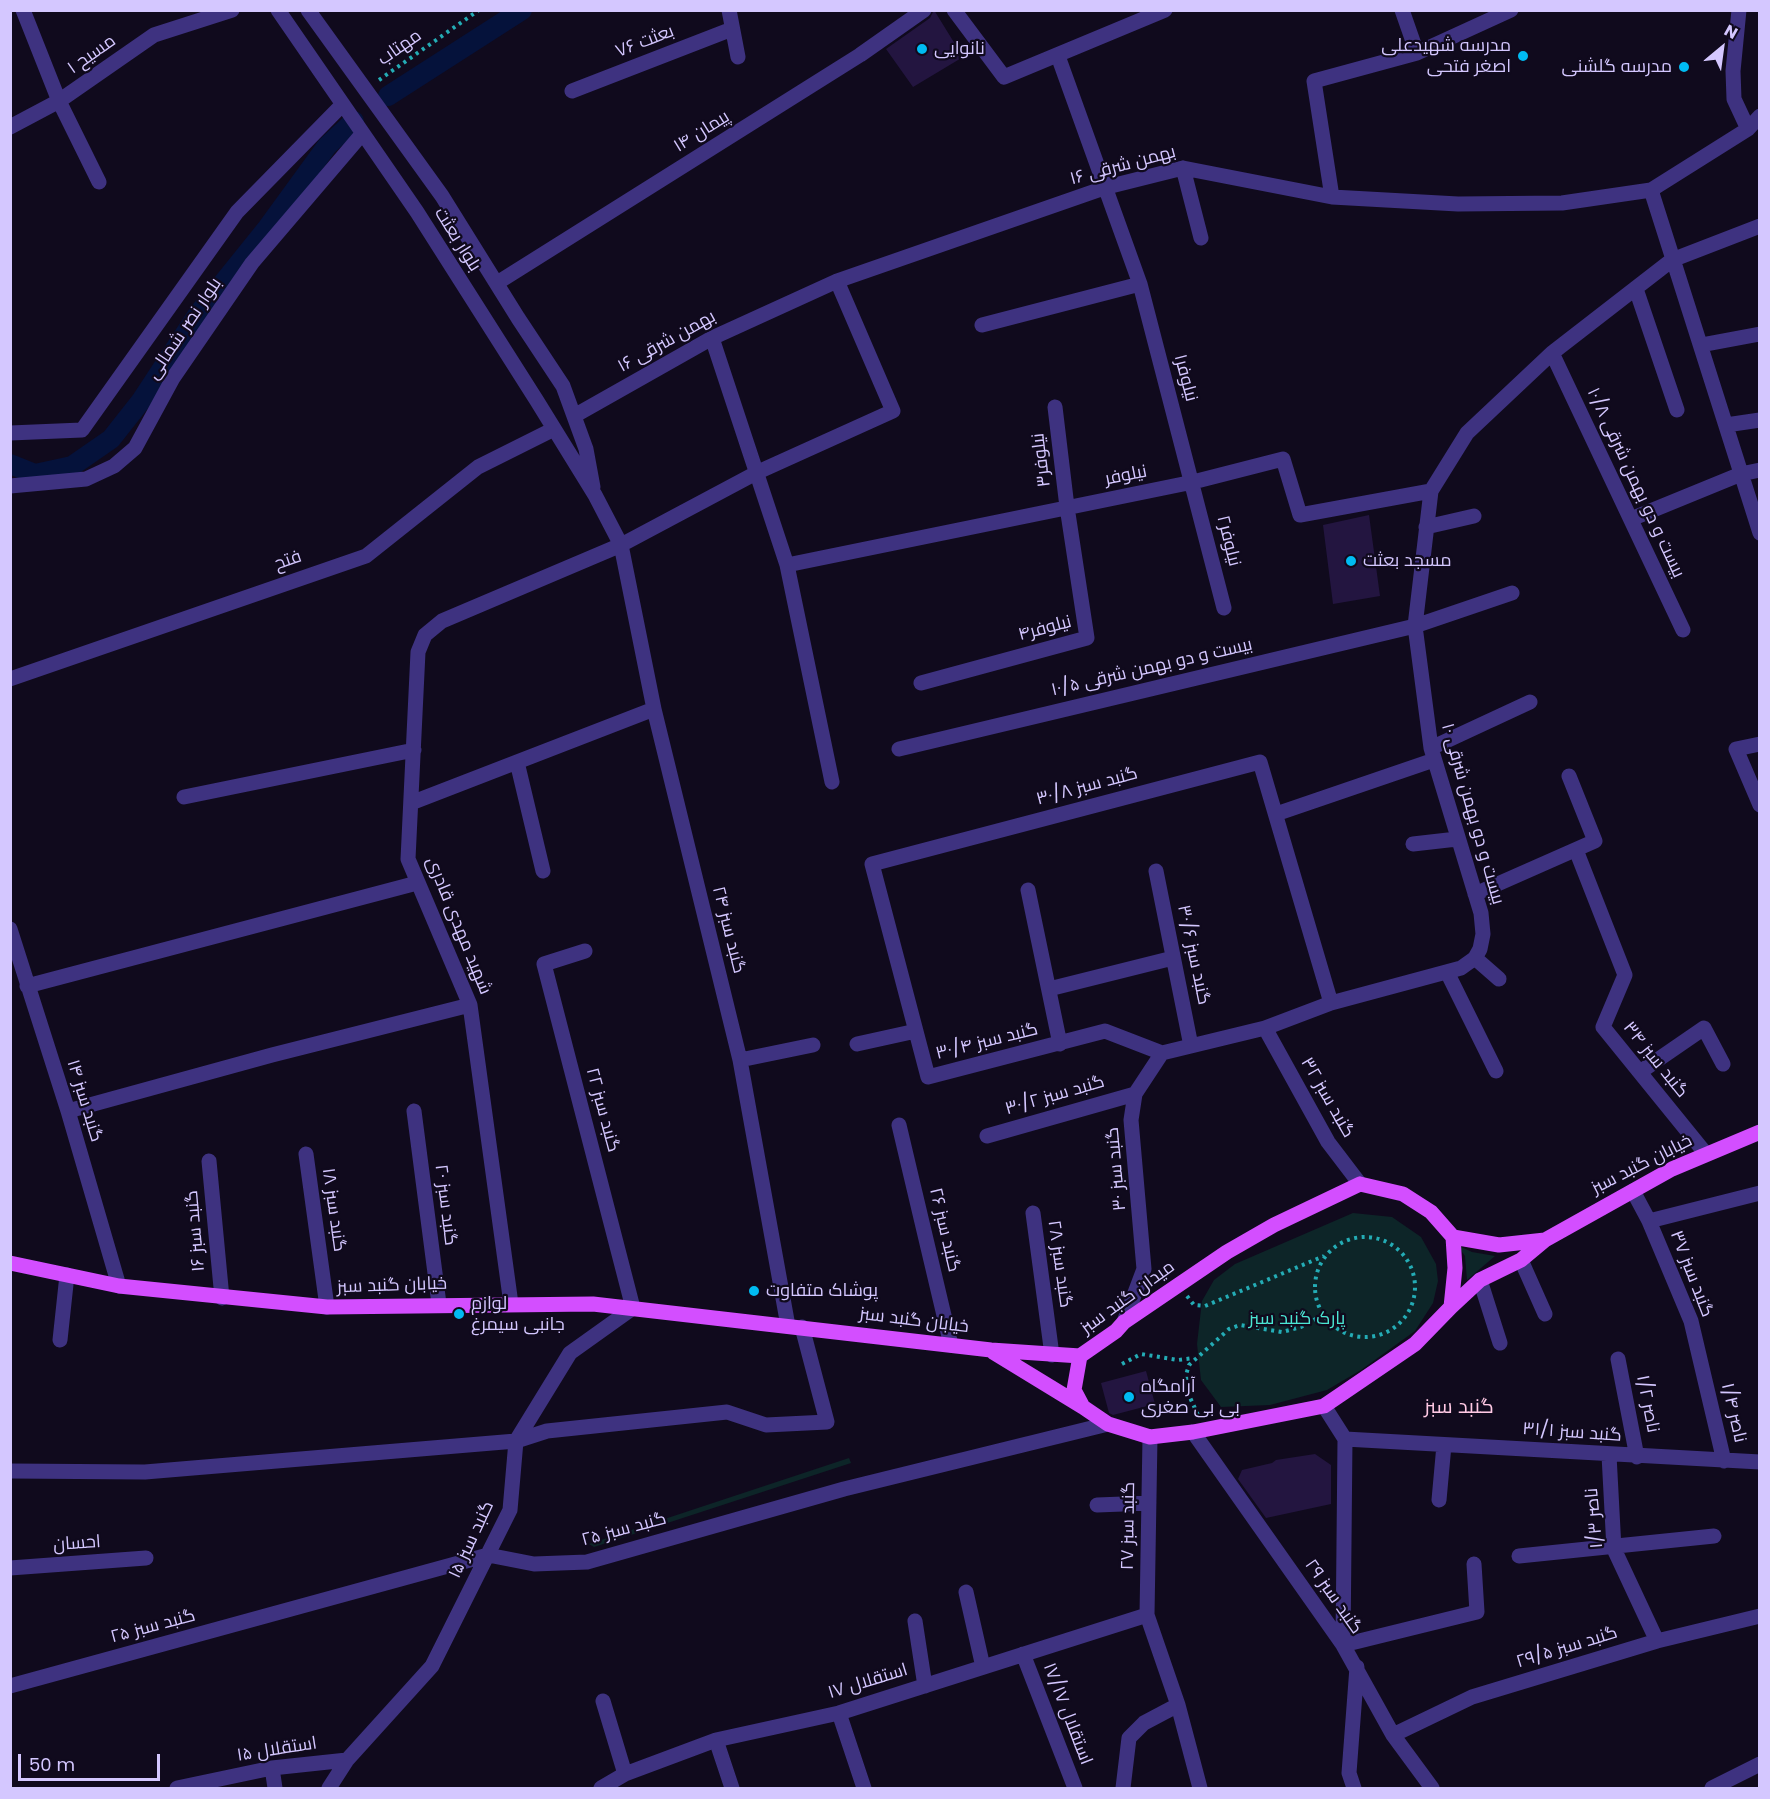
<!DOCTYPE html>
<html>
<head>
<meta charset="utf-8">
<style>
	body { margin:0 }
	#map { position:relative; width:1770px; height:1799px; overflow:hidden; background:#100a1d; font-family:Poppins,sans-serif }
	canvas { display:block }
	.frame { position:absolute; inset:0; border:12px solid #d4c7ff; pointer-events:none }
	.north { position:absolute; left:1692px; top:18px; width:60px; height:60px; -webkit-text-stroke:4px #100a1d; paint-order:stroke; rotate:29deg; font-size:16px; font-weight:700; line-height:24px; text-align:center; color:#d4c7ff }
	.north::after { content:''; display:block; margin:auto; width:21px; height:27px; background:#d4c7ff; clip-path:polygon(50% 0,100% 100%,50% 72%,0 100%) }
	.scale { position:absolute; left:18px; top:1754px; width:142px; height:27px; box-sizing:border-box; border:3px solid #d4c7ff; border-top:0; padding-left:8px; font-size:18px; line-height:21px; white-space:nowrap; color:#d4c7ff; -webkit-text-stroke:4px #100a1d; paint-order:stroke }
</style>
</head>
<body>
<div id="map">
<canvas width="1770" height="1799"></canvas>
<div class="frame"></div>
<div class="north">N</div>
<div class="scale">50 m</div>
</div>
<script>
const ctx = document.querySelector('canvas').getContext('2d');
ctx.lineJoin = 'round';
function fillPath(path, color) { ctx.fillStyle = color; ctx.fill(path, 'evenodd'); }
const poly = rows => new Path2D(rows.map(r => 'M' + r).join(''));
function stroke(path, color, width, dash) { ctx.strokeStyle = color; ctx.lineWidth = width; ctx.lineCap = dash ? 'butt' : 'round'; ctx.setLineDash(dash || []); ctx.stroke(path); }
function label(font, color, halo, rows, align = 'center') {
  ctx.font = font + ' Poppins,Cairo,sans-serif'; ctx.lineWidth = 4.5; ctx.setLineDash([]); ctx.textBaseline = 'middle'; ctx.strokeStyle = halo; ctx.fillStyle = color; for (const [text, x, y, turn = 0] of rows) {
    ctx.save(); ctx.translate(x, y); ctx.rotate((+turn || 0) * Math.PI / 180); ctx.textAlign = isNaN(turn) ? turn : align; if (halo) ctx.strokeText(text, 0, 0); ctx.fillText(text, 0, 0); ctx.restore();
  }
}
const green = poly([
	[1353,1213,1392,1217,1421,1237,1436,1264,1438,1281,1433,1303,1415,1331,1361,1370,1327,1390,1270,1405,1221,1407,1201,1380,1197,1344,1202,1301,1214,1280,1235,1264],
	[1457,1245,1472,1252,1495,1256,1467,1280,1465,1256],
	[849,1458,851,1463,594,1547,589,1544]
]);
const canal = poly([
	[388,96,522,10],
	[10,464,35,474,72,466,111,439,141,401,198,314,268,227,327,146,354,121]
]);
const building = poly([
	[934,10,963,57,913,87,886,49,930,18],
	[1369,515,1380,596,1333,604,1323,525],
	[1146,1371,1155,1404,1113,1415,1109,1413,1101,1383],
	[1315,1454,1331,1465,1331,1504,1266,1518,1238,1479,1242,1470,1272,1463,1276,1460]
]);
const path = poly([
	[379,80,479,10],
	'1315 1287a50 50 0 1 1 100 0a50 50 0 1 1-100 0Z',
	[1187,1296,1194,1305,1205,1306,1324,1256],
	[1122,1364,1141,1354,1178,1360,1194,1358],
	[1198,1415,1187,1391,1186,1375,1189,1365,1229,1329,1240,1325,1282,1332,1301,1327,1323,1315]
]);
const minor = poly([
	[23,10,59,101,99,182],
	[278,10,417,212,537,401,595,495,621,545,654,709,740,1060,788,1326],
	[308,10,442,196,518,318,563,386,586,449,593,487],
	[729,10,738,57],
	[954,10,1004,77,1165,10],
	[1402,10,1417,53],
	[1739,10,1733,71,1734,99,1748,129],
	[1058,56,1140,284,1224,608],
	[572,91,732,29],
	[10,127,59,101,154,35,232,10],
	[1183,168,1201,238],
	[1651,190,1760,533],
	[1332,197,1314,81,1417,53,1511,10],
	[497,283,860,55,924,10],
	[1636,289,1677,410],
	[982,325,1140,284],
	[712,338,787,565,832,782],
	[1701,345,1760,334],
	[1552,353,1683,630],
	[574,416,712,338,837,281,1107,187,1183,168,1332,197,1458,204,1562,203,1651,190,1748,129,1760,116],
	[1726,425,1760,420],
	[10,433,82,430,237,212,342,105],
	[10,486,86,479,114,466,135,448,173,378,252,263,362,134],
	[1631,519,1741,474,1760,470],
	[1426,527,1474,516],
	[787,565,1193,482,1283,459,1300,515,1431,491],
	[10,679,366,556,478,467,552,430],
	[921,683,1087,638,1067,507,1055,407],
	[1760,744,1736,749,1760,805],
	[1431,748,1530,702],
	[899,749,1415,626,1512,593],
	[517,762,543,871],
	[184,797,414,750],
	[411,803,654,709],
	[1276,814,1434,760],
	[1413,844,1457,839],
	[1576,850,1625,975,1603,1027,1706,1154],
	[1156,871,1191,1046],
	[1028,890,1060,1044],
	[1475,894,1595,841,1569,776],
	[10,929,68,1111,119,1286],
	[1475,958,1499,979],
	[1447,972,1496,1071],
	[27,986,417,883],
	[1049,989,1173,958],
	[1265,1028,1328,1142,1360,1184],
	[857,1044,916,1031],
	[1162,1053,1105,1031,928,1077,872,864,1260,762,1331,1003],
	[740,1060,813,1045],
	[1640,1072,1704,1028,1723,1064],
	[68,1111,272,1055,470,1005],
	[414,1111,439,1304],
	[899,1125,951,1345],
	[987,1136,1135,1094],
	[306,1154,327,1307],
	[209,1161,222,1298],
	[1633,1191,1649,1221,1691,1321,1724,1461],
	[1033,1213,1052,1355],
	[1649,1221,1760,1193],
	[1521,1260,1545,1314],
	[1480,1280,1500,1343],
	[511,1304,470,1005,408,859,418,652,425,635,442,621,621,545,758,472,893,411,837,281],
	[1124,1322,1144,1269,1131,1120,1135,1094,1162,1053,1265,1028,1331,1003,1461,968,1475,958,1480,949,1483,934,1481,913,1431,748,1415,626,1431,491,1467,433,1552,353,1672,260,1760,226],
	[60,1340,67,1275],
	[1618,1359,1637,1457],
	[1324,1406,1345,1439],
	[1193,1432,1343,1645,1393,1735,1432,1788],
	[1150,1437,1147,1615,1178,1705,1200,1788],
	[1345,1439,1760,1462],
	[1609,1455,1614,1549,1657,1641],
	[10,1471,145,1472,516,1441,547,1431,727,1412,766,1425,827,1422,802,1327],
	[1439,1500,1444,1445],
	[1097,1505,1149,1503],
	[1519,1556,1714,1536],
	[10,1568,146,1558],
	[966,1592,983,1667],
	[915,1621,925,1686],
	[1343,1645,1345,1439],
	[1343,1645,1477,1612,1474,1564],
	[1023,1654,1075,1788],
	[10,1686,488,1555,534,1564,587,1562,844,1489,1108,1424],
	[603,1701,625,1774],
	[839,1713,864,1788],
	[1393,1735,1472,1697,1657,1641,1760,1616],
	[716,1740,732,1788],
	[272,1768,275,1788],
	[177,1788,272,1768,347,1760],
	[329,1788,347,1760,432,1666,510,1510,516,1441,570,1353,633,1308,544,964,585,951],
	[601,1788,625,1774,716,1740,839,1713,1147,1615],
	[1123,1788,1129,1738,1144,1723,1178,1705],
	[1354,1788,1349,1773,1357,1667],
	[1712,1788,1760,1764]
]);
const major = poly([
	[1360,1184,1403,1194,1431,1212,1453,1237,1455,1268,1451,1307,1415,1344,1324,1406,1193,1432,1150,1437,1108,1424,1083,1407,1074,1390,1080,1356,1116,1331,1124,1322,1227,1252,1274,1225,1360,1184],
	[1545,1240,1672,1169,1760,1132],
	[10,1263,119,1286,327,1307,593,1304,991,1350,1080,1356],
	[1451,1307,1480,1280,1521,1260,1545,1240,1499,1245,1453,1237],
	[993,1352,1083,1407]
]);
const markers = [
	[922,49,6,"#00bbf2"],
	[1523,56,6,"#00bbf2"],
	[1684,67,6,"#00bbf2"],
	[1351,561,6,"#00bbf2"],
	[754,1291,6,"#00bbf2"],
	[459,1314,6,"#00bbf2"],
	[1129,1397,6,"#00bbf2"]
];
const streetNames = [
	["بعثت ۷۶",645,42,-21],
	["مهتاب",400,48,-35],
	["مسیح ۱",92,55,-35],
	["پیمان ۱۴",702,132,-32],
	["بهمن شرقی ۱۶",1123,166,-15],
	["بلوار بعثت",457,240,58],
	["بلوار نصر شمالی",185,329,-56],
	["بهمن شرقی ۱۶",667,342,-29],
	["نیلوفر۱",1185,378,75],
	["نیلوفر۳",1042,460,-97],
	["نیلوفر",1126,476,-11],
	["بیست و دو بهمن شرقی ۱۰/۸",1635,483,65],
	["نیلوفر۲",1228,541,76],
	["فتح",288,561,-19],
	["نیلوفر۴",1045,629,-15],
	["بیست و دو بهمن شرقی ۱۰/۵",1152,668,-13],
	["گنبد سبز ۳۰/۸",1087,787,-15],
	["بیست و دو بهمن شرقی ۱۰",1472,814,74],
	["شهید مهدی قادری",458,926,68],
	["گنبد سبز ۲۴",728,930,76],
	["گنبد سبز ۳۰/۶",1193,955,78],
	["گنبد سبز ۳۰/۴",987,1042,-14],
	["گنبد سبز ۳۴",1655,1060,51],
	["گنبد سبز ۳۰/۲",1055,1096,-16],
	["گنبد سبز ۳۲",1327,1098,60],
	["گنبد سبز ۱۴",84,1101,73],
	["گنبد سبز ۲۲",602,1110,75],
	["خیابان گنبد سبز",1642,1165,-27],
	["گنبد سبز ۳۰",1117,1169,-95],
	["گنبد سبز ۲۰",445,1205,83],
	["گنبد سبز ۱۸",333,1210,82],
	["گنبد سبز ۲۶",944,1230,77],
	["گنبد سبز ۱۶",196,1231,-95],
	["گنبد سبز ۲۸",1059,1264,82],
	["گنبد سبز ۳۷",1691,1274,69],
	["خیابان گنبد سبز",392,1286,-2],
	["میدان گنبد سبز",1128,1298,-36],
	["خیابان گنبد سبز",914,1321,7],
	["ناصر ۱/۲",1647,1404,79],
	["ناصر ۱/۴",1733,1413,77],
	["گنبد سبز ۳۱/۱",1572,1433,4],
	["ناصر ۱/۳",1595,1518,-95],
	["گنبد سبز ۲۷",1129,1526,-89],
	["گنبد سبز ۲۵",624,1530,-15],
	["گنبد سبز ۱۵",472,1540,-65],
	["احسان",77,1544,-4],
	["گنبد سبز ۲۹",1333,1597,55],
	["گنبد سبز ۲۵",153,1627,-15],
	["گنبد سبز ۲۹/۵",1567,1648,-17],
	["استقلال ۱۷",868,1682,-17],
	["استقلال ۱۷/۱۷",1067,1714,69],
	["استقلال ۱۵",277,1750,-9]
];
const poiNames = [
	["مدرسه شهیدعلی",1511,46,"right"],
	["اصغر فتحی",1511,67,"right"],
	["نانوایی",934,49],
	["مدرسه گلشنی",1672,67,"right"],
	["مسجد بعثت",1363,561],
	["پوشاک متفاوت",766,1291],
	["لوازم",471,1304],
	["جانبی سیمرغ",471,1325],
	["آرامگاه",1141,1387],
	["بی بی صغری",1141,1408]
];
const parkNames = [
	["پارک گنبد سبز",1297,1319]
];
const neighbourhoodNames = [
	["گنبد سبز",1459,1408]
];
fillPath(green, '#0d2528');
stroke(canal, '#05123b', 20);
fillPath(building, '#231540');
stroke(path, '#24acb5', 4, [3, 4.5]);
stroke(minor, '#3e3280', 15);
stroke(major, '#d34eff', 15);
for (const [x, y, r, color] of markers) { const dot = new Path2D(); dot.arc(x, y, r, 0, 2 * Math.PI); ctx.fillStyle = color; ctx.fill(dot); stroke(dot, '#100a1d', 2); }
label('18px', '#d4c7ff', '#100a1d', streetNames);
label('18px', '#d4c7ff', '#100a1d', poiNames, 'left');
label('18px', '#4be6d3', '#100a1d', parkNames);
label('20px', '#ffc9e4', '#100a1d', neighbourhoodNames);
</script>
</body>
</html>
